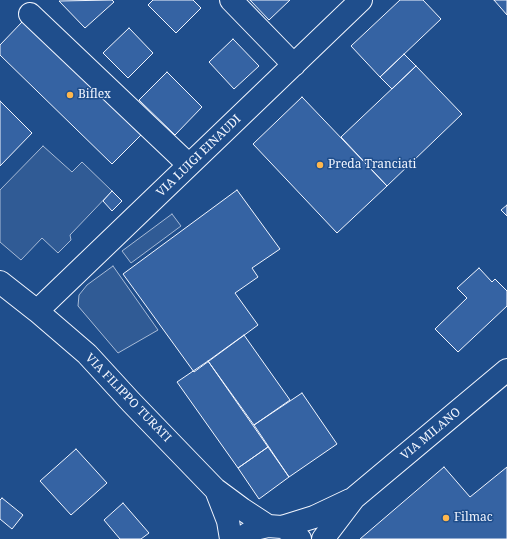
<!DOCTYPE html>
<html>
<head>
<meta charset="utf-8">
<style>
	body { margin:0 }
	canvas { display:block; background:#1f4e8c }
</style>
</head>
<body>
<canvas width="507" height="539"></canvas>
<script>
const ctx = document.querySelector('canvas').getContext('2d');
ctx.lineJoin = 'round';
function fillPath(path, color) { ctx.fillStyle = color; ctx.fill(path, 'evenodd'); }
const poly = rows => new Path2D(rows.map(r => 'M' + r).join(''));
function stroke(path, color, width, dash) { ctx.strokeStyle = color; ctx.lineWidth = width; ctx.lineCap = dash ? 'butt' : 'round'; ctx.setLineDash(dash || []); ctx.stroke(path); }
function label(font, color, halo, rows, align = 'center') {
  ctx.font = font + ' "Noto Serif",serif'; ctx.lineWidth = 3; ctx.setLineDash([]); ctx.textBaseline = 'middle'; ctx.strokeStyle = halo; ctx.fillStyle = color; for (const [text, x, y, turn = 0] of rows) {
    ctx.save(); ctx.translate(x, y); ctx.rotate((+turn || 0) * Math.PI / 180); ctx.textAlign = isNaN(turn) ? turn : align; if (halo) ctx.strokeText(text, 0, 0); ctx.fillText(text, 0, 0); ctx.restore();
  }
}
const parking = poly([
	[43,146,72,172,82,162,112,191,70,235,71,240,58,253,42,238,21,260,0,242,0,190,43,146],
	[172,214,181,226,131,263,122,251,172,214],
	[113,266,158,330,118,353,78,306,79,295,87,285,113,266]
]);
const building = poly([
	[112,0,114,2,85,28,59,1,112,0],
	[153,0,193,0,201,8,176,33,148,5,153,0],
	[250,0,290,0,269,20,250,0],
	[400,0,423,0,441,19,380,77,351,46,400,0],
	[494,0,507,0,507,15,494,0],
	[23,21,141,135,112,164,0,55,0,45,23,21],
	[129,28,153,53,128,78,103,53,129,28],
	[233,39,259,66,234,89,209,62,233,39],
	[404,54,416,66,392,89,380,77,404,54],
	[416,66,462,114,387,186,341,137,416,66],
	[167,72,202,107,175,135,139,100,167,72],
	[302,97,387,186,337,233,253,144,302,97],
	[0,101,32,133,0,166,0,101],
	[237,190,280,249,252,268,258,277,235,293,258,325,194,372,123,274,237,190],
	[112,191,122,201,112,211,103,201,112,191],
	[507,205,507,216,501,210,507,205],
	[479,268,492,282,495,279,507,291,507,306,458,352,435,329,467,298,457,288,479,268],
	[244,335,290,400,254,425,208,361,244,335],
	[208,361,268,447,238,468,177,382,208,361],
	[302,393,337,444,289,477,254,425,302,393],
	[268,447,289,477,259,499,238,468,268,447],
	[76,449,107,483,71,515,40,481,76,449],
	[444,467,470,497,507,467,507,539,360,539,444,467],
	[2,498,23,515,12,529,0,519,0,500,2,498],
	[123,503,149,533,141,539,120,539,104,520,123,503]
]);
const minor = poly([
	[231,0,294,65],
	[30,14,189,165],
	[0,282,37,311,87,354,131,402,215,489,242,509,268,526],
	[37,311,361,0],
	[216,490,228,521,231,539],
	[282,527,314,517,350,500],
	[240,539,255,529,268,526,282,527,294,533,300,539],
	[323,539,354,498,507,370]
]);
const markers = [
	[70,95,4,"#ffb74d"],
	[320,165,4,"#ffb74d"],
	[446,518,4,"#ffb74d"]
];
const poiNames = [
	["Biflex",78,95],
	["Preda Tranciati",328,165],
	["Filmac",454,518]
];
const streetNames = [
	["VIA LUIGI EINAUDI",199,156,-44],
	["VIA FILIPPO TURATI",128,398,46],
	["VIA MILANO",431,434,-40]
];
fillPath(parking, '#305b95');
stroke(parking, '#a8bbd7', 1);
fillPath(building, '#3563a3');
stroke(building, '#f2f6ff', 1);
stroke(minor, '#f2f6ff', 24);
stroke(minor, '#1f4e8c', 22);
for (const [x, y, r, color] of markers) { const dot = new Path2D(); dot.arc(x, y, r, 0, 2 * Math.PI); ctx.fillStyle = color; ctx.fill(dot); stroke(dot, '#1f4e8c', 1.5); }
label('12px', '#f2f6ff', '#1f4e8c', poiNames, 'left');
label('12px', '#f2f6ff', '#1f4e8c', streetNames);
</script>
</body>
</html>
